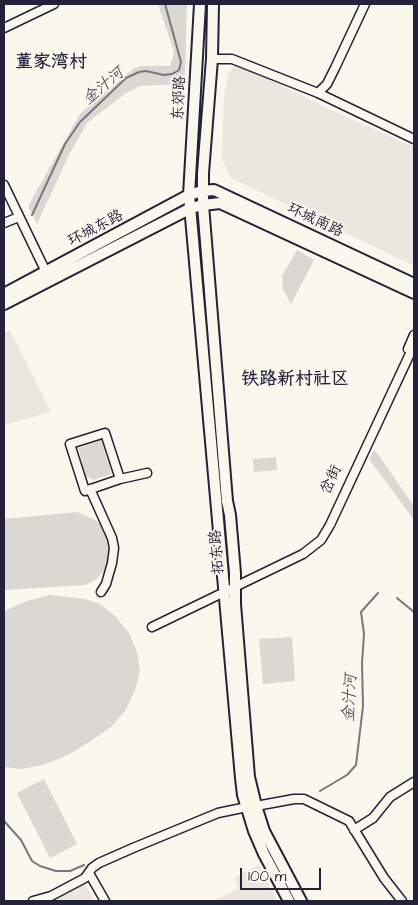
<!DOCTYPE html>
<html>
<head>
<meta charset="utf-8">
<style>
	body { margin:0 }
	#map { position:relative; width:418px; height:905px; overflow:hidden; background:#fbf7ec; font-family:"Architects Daughter",sans-serif }
	canvas { display:block }
	.frame { position:absolute; inset:0; border:5px solid #22223b; pointer-events:none }
	.scale { position:absolute; left:240px; top:868px; width:81px; height:22px; box-sizing:border-box; border:2px solid #22223b; border-top:0; padding-left:6px; font-size:15px; line-height:18px; white-space:nowrap; color:#22223b; -webkit-text-stroke:4px #fbf7ec; paint-order:stroke }
</style>
</head>
<body>
<div id="map">
<canvas width="418" height="905"></canvas>
<div class="frame"></div>
<div class="scale">100 m</div>
</div>
<script>
const ctx = document.querySelector('canvas').getContext('2d');
ctx.lineJoin = 'round';
function fillPath(path, color) { ctx.fillStyle = color; ctx.fill(path, 'evenodd'); }
const poly = rows => new Path2D(rows.map(r => 'M' + r).join(''));
function stroke(path, color, width, dash) { ctx.strokeStyle = color; ctx.lineWidth = width; ctx.lineCap = dash ? 'butt' : 'round'; ctx.setLineDash(dash || []); ctx.stroke(path); }
function label(font, color, halo, rows, align = 'center') {
  ctx.font = font + ' "Architects Daughter","LXGW WenKai TC",sans-serif'; ctx.lineWidth = 4; ctx.setLineDash([]); ctx.textBaseline = 'middle'; ctx.strokeStyle = halo; ctx.fillStyle = color; for (const [text, x, y, turn = 0] of rows) {
    ctx.save(); ctx.translate(x, y); ctx.rotate((+turn || 0) * Math.PI / 180); ctx.textAlign = isNaN(turn) ? turn : align; if (halo) ctx.strokeText(text, 0, 0); ctx.fillText(text, 0, 0); ctx.restore();
  }
}
const built = poly([
	[236,63,325,107,414,147,414,266,231,178,222,159,224,95,229,72],
	[10,330,51,412,4,425,4,333],
	[259,865,277,901,214,901,239,888,234,878],
	[85,884,94,901,52,901]
]);
const green = poly([
	[158,4,187,4,185,79,177,84,140,86,126,93,87,123,69,155,37,224,28,206,80,114,133,69,141,66,170,66,174,52],
	[297,250,314,260,291,304,283,289,282,276],
	[101,440,112,474,93,480,86,476,78,448],
	[374,450,377,453,414,506,414,520,369,459],
	[276,457,277,470,254,472,253,459],
	[77,512,95,520,102,526,107,535,110,544,110,554,108,565,102,573,95,580,85,585,4,590,4,519],
	[50,595,85,599,100,604,115,616,129,633,137,652,140,671,135,691,125,711,111,727,91,741,68,755,43,765,21,769,4,767,4,611,27,601],
	[292,637,295,681,263,684,259,639],
	[44,779,77,844,50,858,17,793]
]);
const stream = poly([
	[32,215,65,144,80,122,126,78,139,72,146,71,164,75,172,74,179,70,181,62,165,4],
	[397,598,414,612],
	[320,791,347,775,356,765,363,706,362,663,364,634,361,612,378,593],
	[4,821,21,840,32,861,40,866,56,871,70,871,84,865]
]);
const minor = poly([
	[4,28,54,4],
	[212,59,232,59,318,93,327,84,335,68,365,4],
	[318,93,414,139],
	[4,185,46,272],
	[4,223,19,217],
	[408,349,414,335],
	[105,433,120,479,85,491,70,444,105,433],
	[120,479,147,473],
	[90,489,112,538,114,548,112,563,106,584,101,592],
	[152,627,303,554,321,540,330,525,414,345],
	[256,806,294,799,304,799,349,821,384,878,402,901],
	[354,830,373,818,390,797,414,782],
	[89,873,105,901],
	[33,901,51,896,85,878,92,868,99,863,133,848,218,813,247,807]
]);
const major = poly([
	[200,4,189,195,241,778,243,795,254,831,264,854,289,901],
	[213,4,212,59,203,173,203,205,227,501,230,515,235,573,235,604,249,777,256,806,264,831,301,901],
	[4,294,189,195,202,191,214,190,414,284],
	[4,304,191,208,203,205,220,203,414,293]
]);
const streetNames = [
	["东郊路",180,98,-87],
	["环城南路",315,221,25],
	["环城东路",96,229,-28],
	["岔街",332,480,-65],
	["拓东路",218,552,-94]
];
const waterNames = [
	["金汁河",104,87,-40],
	["金汁河",351,698,-87]
];
const quarterNames = [
	["董家湾村",51,63],
	["铁路新村社区",295,380]
];
fillPath(built, '#ebe7df');
fillPath(green, '#dbd8d3');
stroke(stream, '#787681', 2);
stroke(minor, '#22223b', 11);
stroke(major, '#22223b', 14);
stroke(minor, '#fbf7ec', 8);
stroke(major, '#fbf7ec', 10);
label('15px', '#22223b', '#fbf7ec', streetNames);
label('italic 16px', '#545364', '#fbf7ec', waterNames);
label('bold 18px', '#22223b', '#fbf7ec', quarterNames);
</script>
</body>
</html>
